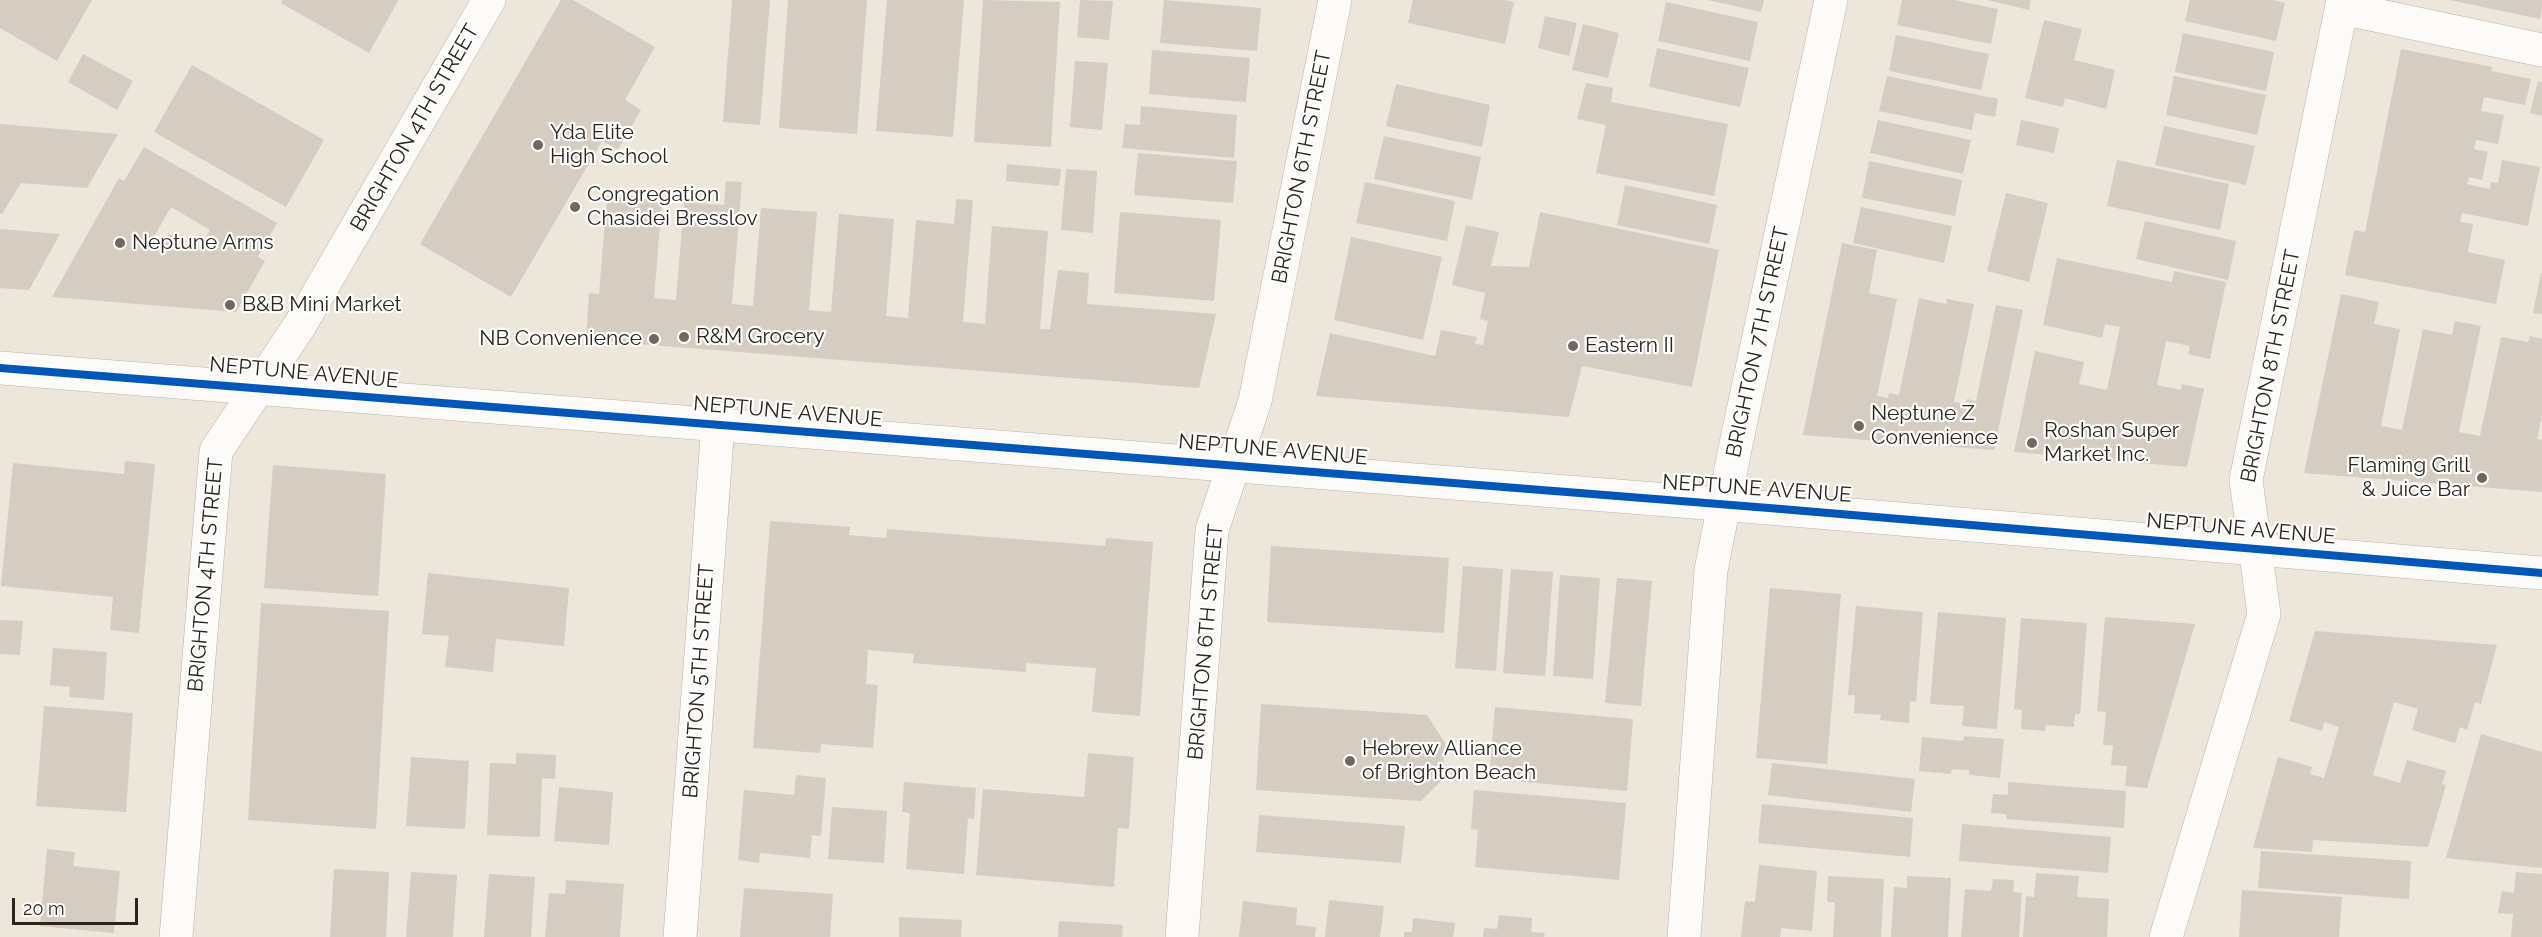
<!DOCTYPE html>
<html>
<head>
<meta charset="utf-8">
<style>
	body { margin:0 }
	#map { position:relative; width:2542px; height:937px; overflow:hidden; background:#ede6db; font-family:Raleway,sans-serif }
	canvas { display:block }
	.scale { position:absolute; left:12px; top:898px; width:126px; height:27px; box-sizing:border-box; border:3px solid #2a251d; border-top:0; padding-left:8px; font-size:18px; line-height:21px; white-space:nowrap; color:#2a251d; -webkit-text-stroke:4px #fff; paint-order:stroke }
</style>
</head>
<body>
<div id="map">
<canvas width="2542" height="937"></canvas>
<div class="scale">20 m</div>
</div>
<script>
const ctx = document.querySelector('canvas').getContext('2d');
ctx.lineJoin = 'round';
function fillPath(path, color) { ctx.fillStyle = color; ctx.fill(path, 'evenodd'); }
const poly = rows => new Path2D(rows.map(r => 'M' + r).join(''));
function stroke(path, color, width, dash) { ctx.strokeStyle = color; ctx.lineWidth = width; ctx.lineCap = dash ? 'butt' : 'round'; ctx.setLineDash(dash || []); ctx.stroke(path); }
function label(font, color, halo, rows, align = 'center') {
  ctx.font = font + ' Raleway,sans-serif'; ctx.lineWidth = 4.5; ctx.setLineDash([]); ctx.textBaseline = 'middle'; ctx.strokeStyle = halo; ctx.fillStyle = color; for (const [text, x, y, turn = 0] of rows) {
    ctx.save(); ctx.translate(x, y); ctx.rotate((+turn || 0) * Math.PI / 180); ctx.textAlign = isNaN(turn) ? turn : align; if (halo) ctx.strokeText(text, 0, 0); ctx.fillText(text, 0, 0); ctx.restore();
  }
}
const building = poly([
	[0,0,92,0,57,61,0,28],
	[283,0,397,0,398,1,369,53,281,3],
	[561,0,573,0,655,47,625,100,641,110,618,150,602,141,511,297,420,244],
	[732,0,770,0,760,125,723,122],
	[788,0,867,0,857,134,779,128],
	[887,0,964,0,953,137,876,131],
	[983,0,1060,2,1051,147,974,142],
	[1080,0,1113,1,1109,40,1077,37],
	[1164,0,1261,8,1257,51,1160,43],
	[1413,0,1504,0,1514,2,1505,44,1408,23],
	[1708,0,1764,0,1761,12],
	[1902,0,1954,0,1998,9,1991,44,1897,25],
	[1987,0,2031,0,2029,10],
	[2190,0,2273,0,2285,3,2276,41,2185,21],
	[2450,0,2542,0,2542,8,2540,19],
	[1666,2,1758,22,1750,61,1658,41],
	[1545,16,1577,23,1569,56,1538,48],
	[2044,20,2082,29,2074,60,2115,70,2106,109,2065,98,2063,107,2025,98],
	[1583,24,1619,33,1608,78,1572,70],
	[2183,33,2274,52,2266,91,2175,72],
	[1896,35,1989,54,1981,90,1889,71],
	[1657,48,1749,68,1740,107,1649,87],
	[2401,49,2492,67,2491,71,2531,79,2525,105,2484,97,2481,111,2504,115,2498,144,2476,140,2474,149,2488,152,2482,180,2469,177,2467,184,2490,189,2491,182,2498,183,2502,160,2540,167,2528,226,2462,213,2460,222,2473,224,2468,252,2505,260,2496,304,2345,275,2354,230,2365,232],
	[1152,50,1250,58,1246,102,1149,94],
	[83,54,133,81,117,110,68,82],
	[1075,61,1108,63,1102,130,1070,127],
	[192,65,324,140,286,207,154,132],
	[1887,76,1998,99,1995,117,1975,113,1972,130,1879,111],
	[2174,76,2266,95,2257,135,2166,115],
	[2538,81,2542,82,2542,116,2530,113],
	[1586,83,1613,88,1611,102,1728,124,1714,196,1596,173,1606,125,1577,119],
	[1396,84,1490,105,1482,147,1386,126],
	[1141,106,1237,115,1234,158,1122,148,1125,124,1140,125],
	[1878,120,1971,140,1963,174,1870,153],
	[2021,120,2059,128,2054,153,2016,145],
	[0,124,118,134,87,188,21,183,2,214,0,214],
	[2164,126,2255,146,2246,185,2155,165],
	[1384,136,1481,157,1472,200,1374,179],
	[144,147,277,223,258,257,265,261,236,312,52,297,119,178,124,181],
	[171,207,210,230,199,251,169,234,163,246,152,240],
	[1138,153,1237,161,1233,203,1134,195],
	[2117,160,2229,184,2220,230,2107,206],
	[1869,161,1962,180,1955,216,1862,198],
	[1007,164,1061,169,1059,186,1006,181],
	[1066,169,1097,171,1093,233,1061,230],
	[726,181,742,182,732,304,753,306,761,208,817,212,809,310,817,311,831,312,839,214,894,219,886,316,908,318,916,220,954,224,956,199,973,200,963,322,985,324,992,226,1048,231,1040,329,1050,329,1058,270,1089,273,1087,304,1216,314,1199,388,586,340,589,293,599,294,607,196,662,200,654,298,676,300,684,202,724,205],
	[1365,182,1455,201,1447,241,1356,223],
	[1625,185,1717,205,1709,244,1617,225],
	[2006,193,2048,203,2029,282,1987,271],
	[1861,207,1952,226,1944,263,1853,243],
	[1120,212,1221,220,1214,301,1114,293],
	[1540,212,1719,250,1692,387,1582,366,1569,417,1316,396,1330,333,1435,356,1441,330,1477,337,1475,344,1483,345,1488,321,1480,319,1485,293,1452,285,1466,225,1499,232,1491,266,1529,267],
	[2145,221,2236,241,2228,280,2136,259],
	[0,229,60,234,29,290,0,288],
	[1351,237,1442,257,1423,340,1334,320],
	[1842,243,1877,250,1869,293,1897,299,1877,396,1888,398,1889,393,1899,395,1919,298,1946,304,1947,299,1974,304,1954,402,1965,404,1967,399,1976,401,1996,305,2023,310,1994,450,1803,435],
	[2057,258,2172,282,2174,271,2226,282,2210,359,2188,354,2190,346,2166,341,2157,385,2181,390,2182,384,2204,389,2187,467,2014,452,2035,351,2084,362,2079,384,2107,390,2120,327,2105,324,2102,338,2043,325],
	[2541,273,2542,273,2542,314,2533,313],
	[2341,294,2379,302,2374,324,2400,329,2381,426,2402,430,2423,329,2452,335,2455,321,2481,326,2459,432,2480,436,2501,337,2528,342,2530,336,2542,339,2542,415,2537,439,2542,440,2542,492,2304,473],
	[125,461,155,464,139,633,110,630,113,597,1,586,13,463,124,474],
	[273,465,386,474,378,596,264,588],
	[770,521,850,527,849,535,886,538,887,529,1105,546,1106,538,1153,542,1140,716,1092,712,1096,668,1026,663,1026,672,913,663,914,654,868,650,866,684,878,685,873,748,821,744,820,753,753,748],
	[1271,546,1449,558,1444,633,1267,622],
	[1463,566,1503,569,1496,671,1455,668],
	[1511,569,1553,572,1545,676,1503,673],
	[428,573,569,588,564,646,496,639,493,672,445,667,449,636,422,634],
	[1560,575,1600,578,1593,679,1553,676],
	[1617,578,1652,581,1641,706,1605,703],
	[1770,588,1841,594,1827,764,1756,758],
	[261,603,389,611,376,829,248,820],
	[1856,606,1923,612,1916,702,1910,701,1909,723,1880,720,1881,715,1854,713,1855,695,1848,695],
	[1938,612,2006,618,1997,729,1962,726,1964,706,1930,704],
	[2105,617,2195,624,2147,788,2125,786,2127,766,2111,765,2113,745,2103,745,2106,712,2097,711],
	[2021,618,2087,623,2080,714,2075,714,2074,727,2046,725,2045,731,2021,729,2022,710,2014,709],
	[0,620,23,621,20,655,0,654],
	[2315,631,2497,645,2481,704,2475,702,2467,730,2460,727,2455,743,2412,730,2418,709,2394,702,2373,775,2400,783,2407,760,2446,771,2442,784,2446,785,2428,847,2313,840,2312,852,2253,848,2278,757,2312,767,2310,774,2324,778,2339,727,2324,722,2322,731,2289,721],
	[53,648,107,652,104,700,69,697,70,687,50,685],
	[1261,704,1427,715,1445,743,1442,780,1421,801,1256,790],
	[44,706,133,713,126,812,36,806],
	[1495,707,1633,719,1627,791,1489,779],
	[2481,734,2542,752,2542,868,2446,858],
	[1964,736,2004,739,2000,778,1969,775,1969,770,1952,769,1951,774,1919,771,1922,737,1963,741],
	[516,753,556,755,555,779,542,778,540,837,487,835,490,763,516,764],
	[1088,753,1134,757,1129,829,1118,828,1114,887,976,875,983,789,1084,797],
	[411,757,469,761,465,829,406,826],
	[1772,763,1915,779,1911,812,1768,795],
	[796,775,826,778,821,836,812,835,810,858,760,853,759,863,738,860,744,790,794,795],
	[904,782,976,788,974,819,968,818,964,874,906,869,910,813,902,812],
	[2008,782,2126,791,2124,828,2006,819,2006,814,1991,813,1993,794,2008,795],
	[559,787,613,792,609,845,554,841],
	[1474,790,1626,803,1619,880,1475,867,1478,830,1471,829],
	[1762,804,1913,818,1910,857,1758,843],
	[832,807,887,811,884,863,828,859],
	[1259,815,1405,826,1401,863,1256,852],
	[1962,824,2111,837,2108,873,1959,861],
	[47,849,75,852,73,866,120,871,114,933,40,926],
	[2261,851,2411,861,2409,899,2258,888],
	[1759,865,1817,871,1812,931,1781,928,1780,937,1741,937,1745,901,1755,902],
	[334,869,389,872,386,937,330,937],
	[411,872,457,875,453,937,406,937],
	[2516,872,2542,874,2542,937,2511,937,2513,914,2498,913,2502,891,2514,893],
	[2036,873,2079,876,2077,897,2109,899,2107,937,2023,937,2026,896,2034,897],
	[489,874,535,877,531,937,484,937],
	[1828,876,1884,879,1881,937,1833,937,1835,902,1827,902],
	[1907,876,1951,878,1948,937,1891,937,1894,887,1907,888],
	[1993,879,2014,880,2013,892,2022,893,2019,937,1961,937,1965,889,1991,891],
	[566,880,624,884,620,937,545,937,549,893,565,894],
	[744,888,833,894,830,937,740,937],
	[2242,890,2342,897,2339,937,2239,937],
	[1329,900,1384,906,1380,937,1325,937],
	[1243,901,1297,908,1296,925,1316,927,1315,937,1239,937],
	[1499,915,1532,918,1531,932,1545,933,1544,937,1483,937,1484,928,1497,929],
	[899,917,962,920,961,937,899,937],
	[1413,918,1455,923,1453,937,1404,937,1404,932,1412,932],
	[1059,921,1123,925,1122,937,1058,937]
]);
const minor = poly([
	[2342,8,2542,50],
	[176,937,216,451,300,325,489,0],
	[680,937,718,424],
	[1182,937,1212,530,1255,401,1335,0],
	[1684,937,1711,570,1737,439,1831,0],
	[2166,937,2264,614,2246,480,2343,0]
]);
const secondary = poly([
	[0,368,1769,508,2542,573]
]);
const cycleway = poly([
	[0,368,1769,508,2542,573]
]);
const markers = [
	[538,145,6,"#6e6960"],
	[575,207,6,"#6e6960"],
	[120,243,6,"#6e6960"],
	[230,305,6,"#6e6960"],
	[684,337,6,"#6e6960"],
	[654,339,6,"#6e6960"],
	[1573,346,6,"#6e6960"],
	[1859,426,6,"#6e6960"],
	[2032,443,6,"#6e6960"],
	[2482,478,6,"#6e6960"],
	[1350,761,6,"#6e6960"]
];
const streetNames = [
	["BRIGHTON 4TH STREET",415,128,-60],
	["BRIGHTON 6TH STREET",1302,167,-79],
	["BRIGHTON 7TH STREET",1758,342,-78],
	["BRIGHTON 8TH STREET",2271,366,-79],
	["NEPTUNE AVENUE",304,373,5],
	["NEPTUNE AVENUE",788,412,5],
	["NEPTUNE AVENUE",1273,450,5],
	["NEPTUNE AVENUE",1757,489,4],
	["NEPTUNE AVENUE",2241,529,5],
	["BRIGHTON 4TH STREET",206,575,-85],
	["BRIGHTON 6TH STREET",1206,642,-85],
	["BRIGHTON 5TH STREET",699,681,-86]
];
const poiNames = [
	["Yda Elite",550,133],
	["High School",550,157],
	["Congregation",587,195],
	["Chasidei Bresslov",587,219],
	["Neptune Arms",132,243],
	["B&B Mini Market",242,305],
	["R&M Grocery",696,337],
	["NB Convenience",642,339,"right"],
	["Eastern II",1585,346],
	["Neptune Z",1871,414],
	["Convenience",1871,438],
	["Roshan Super",2044,431],
	["Market Inc.",2044,455],
	["Flaming Grill",2470,466,"right"],
	["& Juice Bar",2470,490,"right"],
	["Hebrew Alliance",1362,749],
	["of Brighton Beach",1362,773]
];
fillPath(building, '#d5ccc2');
stroke(minor, '#b8b2a9', 34);
stroke(secondary, '#b8b2a9', 34);
stroke(minor, '#fcfbfa', 33);
stroke(secondary, '#fcfbfa', 33);
stroke(cycleway, '#0057b8', 8);
for (const [x, y, r, color] of markers) { const dot = new Path2D(); dot.arc(x, y, r, 0, 2 * Math.PI); ctx.fillStyle = color; ctx.fill(dot); stroke(dot, '#fff', 2); }
label('21px', '#2a251d', '#fff', streetNames);
label('21px', '#2a251d', '#fff', poiNames, 'left');
</script>
</body>
</html>
